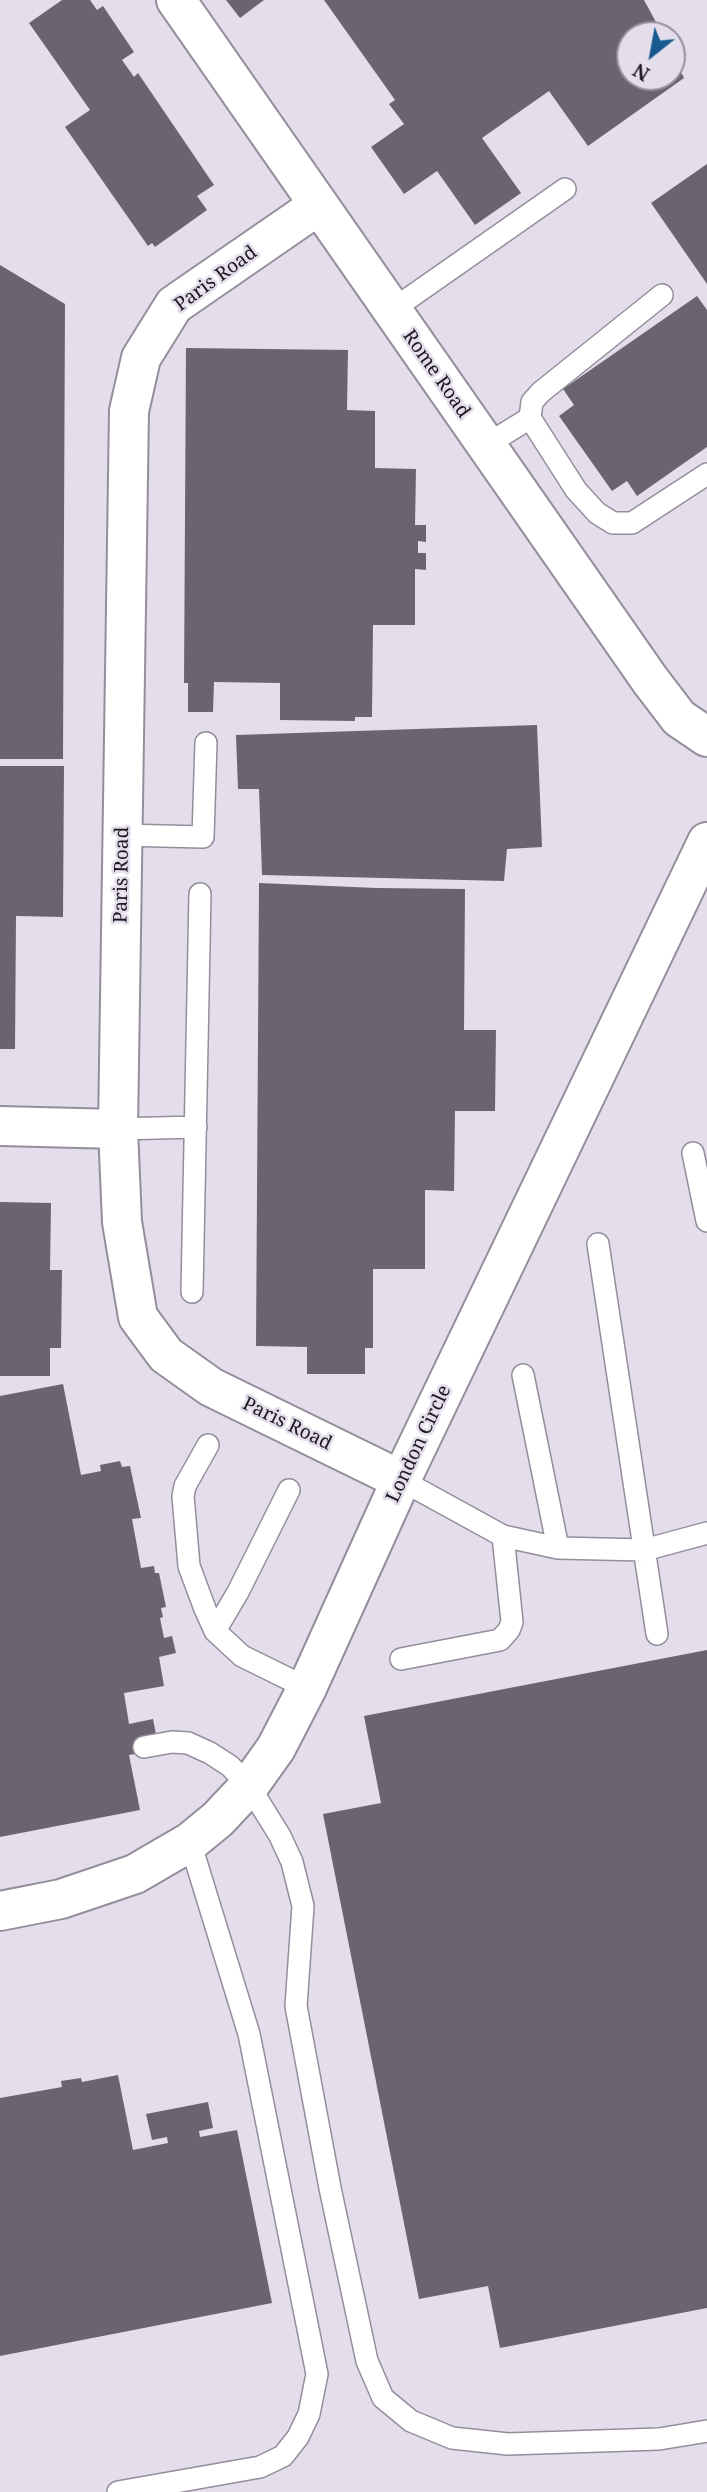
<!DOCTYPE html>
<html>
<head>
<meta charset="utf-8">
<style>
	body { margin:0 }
	#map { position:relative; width:707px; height:2492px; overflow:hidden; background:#e4ddec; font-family:"Noto Serif",serif }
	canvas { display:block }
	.north { position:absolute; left:616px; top:21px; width:70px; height:70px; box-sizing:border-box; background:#e4ddec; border:2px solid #948f9a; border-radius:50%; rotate:211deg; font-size:19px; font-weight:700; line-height:28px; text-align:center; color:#1c1a1f }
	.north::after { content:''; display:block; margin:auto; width:24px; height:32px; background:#185a8f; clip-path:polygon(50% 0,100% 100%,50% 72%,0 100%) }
</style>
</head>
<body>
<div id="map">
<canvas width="707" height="2492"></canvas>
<div class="north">N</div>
</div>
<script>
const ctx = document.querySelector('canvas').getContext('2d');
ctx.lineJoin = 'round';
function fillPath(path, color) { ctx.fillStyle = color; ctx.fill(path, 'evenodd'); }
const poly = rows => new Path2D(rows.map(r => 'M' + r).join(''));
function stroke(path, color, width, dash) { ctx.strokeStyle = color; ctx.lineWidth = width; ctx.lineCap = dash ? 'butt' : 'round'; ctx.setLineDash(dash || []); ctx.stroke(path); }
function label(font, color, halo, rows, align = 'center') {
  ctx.font = font + ' "Noto Serif",serif'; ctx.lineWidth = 5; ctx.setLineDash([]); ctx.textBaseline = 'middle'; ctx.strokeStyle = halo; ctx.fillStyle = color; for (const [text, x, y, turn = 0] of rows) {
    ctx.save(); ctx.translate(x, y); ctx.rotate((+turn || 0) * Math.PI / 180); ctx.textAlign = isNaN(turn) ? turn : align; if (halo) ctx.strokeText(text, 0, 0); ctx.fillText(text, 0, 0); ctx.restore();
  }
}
const building = poly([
	[62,0,90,0,97,10,103,6,134,52,122,60,134,77,138,73,214,185,197,196,207,210,155,247,152,243,148,246,65,127,90,110,29,23],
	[226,0,264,0,240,18],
	[324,0,644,0,663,35,630,35,630,77,672,77,672,54,684,78,588,146,549,91,482,138,521,193,475,225,437,171,404,194,371,147,404,124,389,104,395,100],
	[707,164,707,284,651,203],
	[0,265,65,304,63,759,0,759],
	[697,296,707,310,707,447,637,496,627,481,612,491,559,416,574,405,563,389],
	[186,348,348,350,347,410,375,411,375,468,416,469,415,525,426,525,426,542,418,541,418,553,426,553,426,570,415,569,415,625,373,625,372,717,355,717,355,721,280,720,280,683,214,682,213,712,188,712,188,683,184,683],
	[537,725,542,847,507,849,504,881,262,875,259,789,238,789,236,735],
	[0,766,64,766,63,917,16,916,15,1049,0,1049],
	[259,883,377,888,465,889,464,1030,496,1030,495,1111,455,1111,454,1191,425,1190,425,1269,373,1269,373,1348,365,1348,365,1374,307,1374,307,1347,256,1346],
	[0,1202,51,1203,50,1270,62,1270,61,1348,50,1348,50,1376,0,1376],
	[63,1384,81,1475,101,1471,100,1465,120,1461,122,1467,130,1466,141,1518,132,1519,141,1568,154,1566,155,1573,159,1573,166,1607,161,1608,163,1617,160,1618,164,1638,172,1636,176,1653,159,1657,164,1686,124,1693,129,1724,153,1719,159,1750,129,1755,140,1810,0,1837,0,1396],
	[707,1650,707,2308,500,2348,488,2286,419,2299,323,1814,381,1803,364,1716],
	[118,2075,133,2150,168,2143,167,2137,152,2140,146,2114,208,2102,213,2128,199,2131,200,2137,237,2130,272,2303,0,2356,0,2098,62,2087,61,2081,81,2078,82,2082]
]);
const service = poly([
	[662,295,541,392,532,402,530,418,576,490,597,513,613,523,632,523,707,474],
	[392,310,565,189],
	[486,445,530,418],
	[122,835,203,837,206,743],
	[118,1129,196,1127],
	[693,1153,707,1221],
	[598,1244,657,1634],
	[192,1292,200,894],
	[523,1375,558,1548],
	[208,1445,185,1486,183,1496,189,1566,205,1609,215,1631,242,1656,307,1688],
	[401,1480,503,1536,558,1548,644,1550,707,1533],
	[215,1631,238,1592,289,1490],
	[401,1659,500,1640,509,1630,512,1622,503,1536],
	[144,1747,172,1742,188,1743,210,1753,230,1766,249,1786,280,1836,292,1862,303,1906,296,2006,330,2188,367,2361,383,2398,411,2421,452,2438,508,2444,659,2439,707,2431],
	[118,2492,260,2467,283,2456,298,2437,309,2414,317,2374,249,2034,190,1842]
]);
const minor = poly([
	[176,0,650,680,679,718,707,737],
	[319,205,174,305,141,358,129,411,118,1129,122,1222,138,1317,166,1355,211,1387,401,1480],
	[0,1126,118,1129],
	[0,1911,61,1899,135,1874,190,1842,218,1819,249,1786,276,1748,307,1688,401,1480,707,842]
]);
const streetNames = [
	["Paris Road",216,279,-36],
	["Rome Road",436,374,55],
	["Paris Road",122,875,-89],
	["Paris Road",287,1424,26],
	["London Circle",419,1444,-65]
];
fillPath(building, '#6a6470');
stroke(service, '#948e9c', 24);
stroke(minor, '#948e9c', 42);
stroke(service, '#fff', 21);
stroke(minor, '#fff', 38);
label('19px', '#1c1a1f', '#e4ddec', streetNames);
</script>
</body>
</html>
